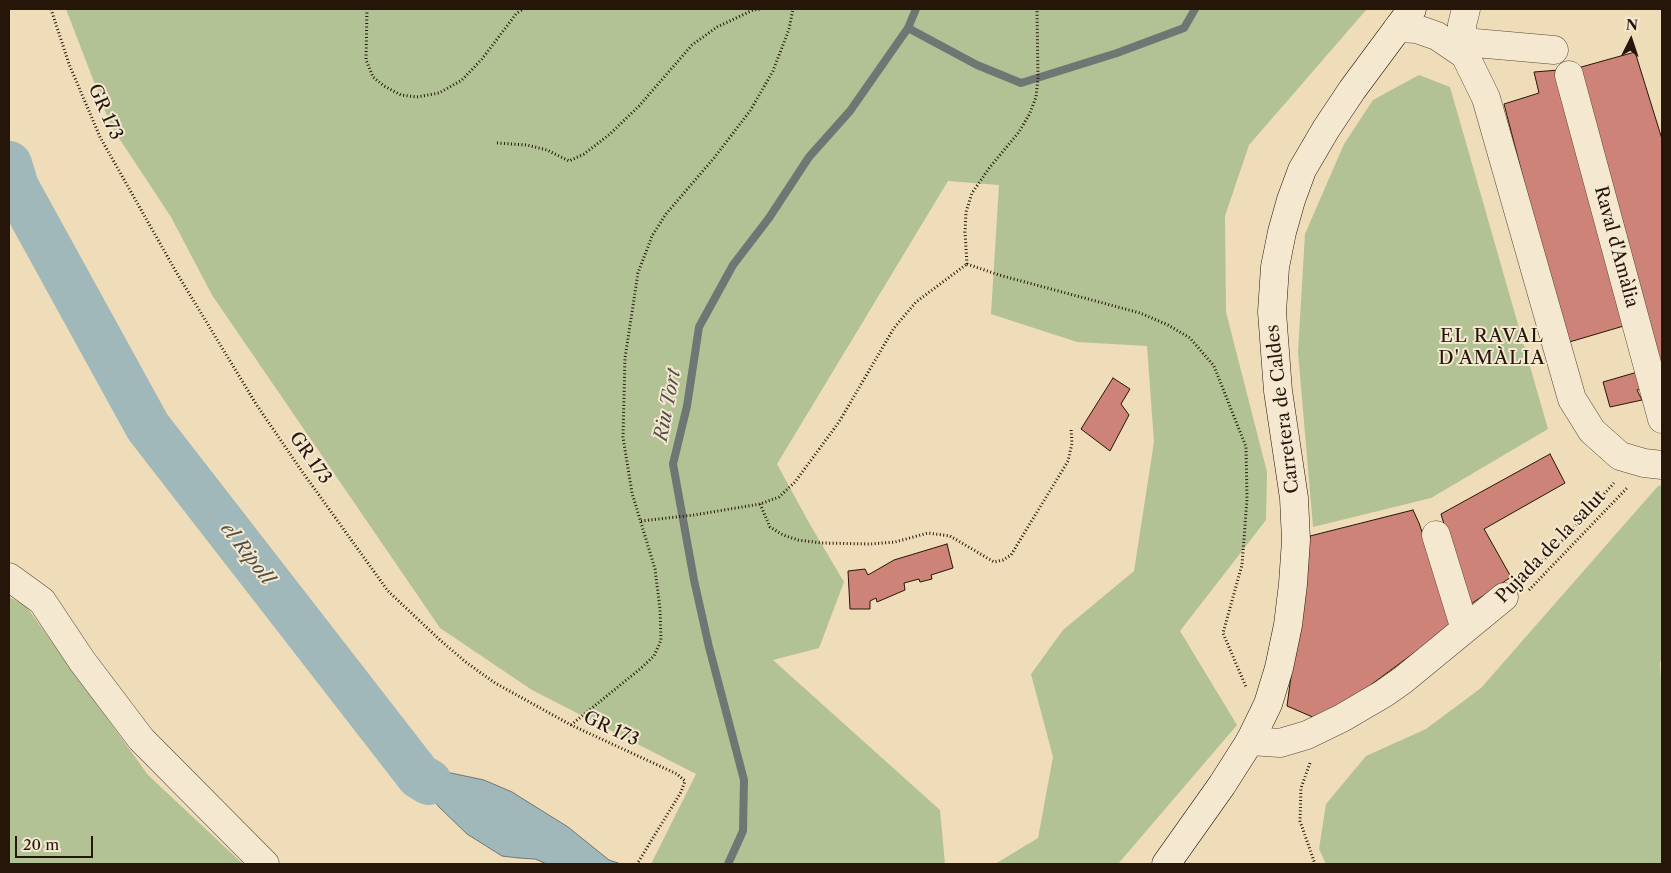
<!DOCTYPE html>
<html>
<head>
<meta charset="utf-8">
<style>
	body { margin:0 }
	#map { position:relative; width:1671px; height:873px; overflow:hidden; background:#efdcb8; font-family:"Libre Caslon Text",serif }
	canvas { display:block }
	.frame { position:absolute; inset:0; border:10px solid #26160a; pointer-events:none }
	.north { position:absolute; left:1606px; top:15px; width:50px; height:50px; -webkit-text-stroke:4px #f5e8d1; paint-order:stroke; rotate:4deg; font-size:14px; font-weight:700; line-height:20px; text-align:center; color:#26160a }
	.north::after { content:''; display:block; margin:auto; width:18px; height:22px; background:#26160a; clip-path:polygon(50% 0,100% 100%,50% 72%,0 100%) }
	.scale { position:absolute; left:15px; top:836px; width:78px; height:22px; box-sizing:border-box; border:2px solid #26160a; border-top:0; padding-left:6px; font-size:15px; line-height:18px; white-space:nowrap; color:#26160a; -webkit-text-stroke:4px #f5e8d1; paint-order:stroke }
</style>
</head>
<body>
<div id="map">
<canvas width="1671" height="873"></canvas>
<div class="frame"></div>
<div class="north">N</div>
<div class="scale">20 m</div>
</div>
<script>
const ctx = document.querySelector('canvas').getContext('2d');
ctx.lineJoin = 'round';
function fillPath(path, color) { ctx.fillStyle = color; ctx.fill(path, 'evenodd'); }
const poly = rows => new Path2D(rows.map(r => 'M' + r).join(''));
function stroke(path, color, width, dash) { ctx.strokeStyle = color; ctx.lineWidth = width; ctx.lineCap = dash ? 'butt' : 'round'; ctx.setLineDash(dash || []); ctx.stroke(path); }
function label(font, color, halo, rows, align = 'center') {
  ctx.font = font + ' "Libre Caslon Text",serif'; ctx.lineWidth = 4; ctx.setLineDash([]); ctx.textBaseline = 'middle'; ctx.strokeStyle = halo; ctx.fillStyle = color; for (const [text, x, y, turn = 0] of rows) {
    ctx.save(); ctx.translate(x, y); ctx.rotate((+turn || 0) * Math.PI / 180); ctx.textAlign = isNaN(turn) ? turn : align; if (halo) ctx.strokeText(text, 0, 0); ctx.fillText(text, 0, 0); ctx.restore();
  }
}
const green = poly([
	[66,9,1367,9,1249,145,1225,216,1226,312,1267,472,1266,520,1180,631,1237,725,1118,864,995,864,1038,838,1053,757,1031,674,1063,630,1134,571,1154,442,1147,346,1077,342,991,314,999,185,948,181,777,464,808,521,844,582,819,648,773,660,940,810,945,864,651,864,696,774,532,690,440,628,212,295,171,217,111,126],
	[1419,75,1450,87,1548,429,1431,498,1313,527,1298,352,1305,234,1344,144,1373,100],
	[1662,485,1662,656,1660,663,1662,700,1662,864,1326,864,1319,849,1326,804,1366,756,1426,729,1481,688,1658,486],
	[9,597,26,606,148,775,243,864,9,864]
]);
const water = poly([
	[387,735,432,769,484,780,512,792,568,827,609,860,621,864,547,864,535,859,519,858,502,856,467,834,439,807,423,788,390,764,387,735]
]);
const stream = poly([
	[908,28,977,65,1021,83,1117,53,1184,28,1195,9],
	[728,864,743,831,744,780,709,647,694,580,673,464,687,406,699,327,733,265,769,218,809,157,850,111,908,28,916,9]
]);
const river = poly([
	[9,164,16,187,148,427,419,776,429,782]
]);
const building = poly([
	[1635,52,1662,139,1662,392,1574,69,1635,52],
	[1559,70,1627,325,1566,343,1504,104,1539,93,1534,72,1559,70],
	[1641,371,1647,388,1637,390,1642,400,1610,407,1603,382,1641,371],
	[1113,378,1130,389,1121,404,1129,415,1110,451,1081,429,1113,378],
	[1550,454,1565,483,1484,529,1511,577,1468,606,1441,514,1550,454],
	[1413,510,1419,523,1453,624,1322,721,1287,706,1310,536,1413,510],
	[947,544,953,568,931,575,932,579,920,582,919,579,904,583,905,590,877,602,876,598,870,601,870,609,850,609,848,571,865,569,868,575,894,560,947,544]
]);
const path = poly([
	[51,9,69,64,100,137,175,270,256,404,301,470,388,591,441,641,467,663,495,683,571,725,677,774,685,781,681,792,637,864],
	[367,9,366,60,373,77,384,86,401,95,417,97,439,93,462,80,482,59,516,14,523,9],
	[497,143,527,145,547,150,569,161,584,154,610,134,639,106,692,45,717,27,753,10,761,9],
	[967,264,999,275,1140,313,1168,325,1190,338,1214,366,1246,447,1247,499,1242,565,1223,633,1246,687],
	[967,264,965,232,966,212,972,193,990,167,1019,132,1030,113,1036,97,1038,79,1037,9],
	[760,504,770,527,783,535,798,540,822,543,871,544,895,542,928,533,950,536,994,562,1003,560,1011,555,1068,461,1072,443,1071,428],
	[641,521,694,515,760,504,779,497,795,482,839,422,894,328,916,302,967,264],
	[1522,580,1553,551,1614,483],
	[1529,590,1628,487],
	[571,725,640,669,654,656,661,640,660,609,655,569,632,493,623,437,625,358,638,273,652,236,666,214,714,158,750,111,773,71,789,29,793,9],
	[1310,763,1301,788,1300,821,1315,864]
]);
const street = poly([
	[1398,28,1417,29,1437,36,1465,55,1486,98,1572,399,1592,431,1620,456,1644,463,1662,465],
	[1464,42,1554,50],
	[1465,55,1462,25,1466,9],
	[1569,75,1662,419],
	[1436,535,1465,629],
	[9,577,42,601,82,661,141,739,265,864],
	[1250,741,1280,743,1307,735,1342,718,1383,694,1403,680,1504,597]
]);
const secondary = poly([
	[1166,864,1222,785,1250,741,1268,704,1279,668,1288,625,1293,584,1296,540,1294,498,1278,391,1272,312,1275,267,1282,232,1291,200,1302,170,1326,129,1352,90,1412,9]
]);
const streetNames = [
	["GR 173",105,112,66],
	["Raval d'Amàlia",1616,247,75],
	["Carretera de Caldes",1283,409,-97],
	["GR 173",310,458,55],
	["Pujada de la salut",1551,547,-46],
	["GR 173",611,729,25]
];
const neighbourhoodNames = [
	["EL RAVAL",1492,337],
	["D'AMÀLIA",1492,359]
];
const waterNames = [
	["Riu Tort",668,405,-79],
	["el Ripoll",247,554,52]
];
fillPath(green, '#b2c294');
fillPath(water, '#a0b8ba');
stroke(water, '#6f7774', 1);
stroke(stream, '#6f7774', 8);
stroke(river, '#a0b8ba', 46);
fillPath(building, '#cd8378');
stroke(building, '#26160a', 1);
stroke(street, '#584836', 29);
stroke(secondary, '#26160a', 29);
stroke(path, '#26160a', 3, [1, 2.5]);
stroke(street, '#f5e8d1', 28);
stroke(secondary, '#f5e8d1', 28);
label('18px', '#26160a', '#f5e8d1', streetNames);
ctx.letterSpacing = '1px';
label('19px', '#26160a', '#f5e8d1', neighbourhoodNames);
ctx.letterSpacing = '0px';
label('italic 19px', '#514f48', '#f5e8d1', waterNames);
</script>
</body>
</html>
